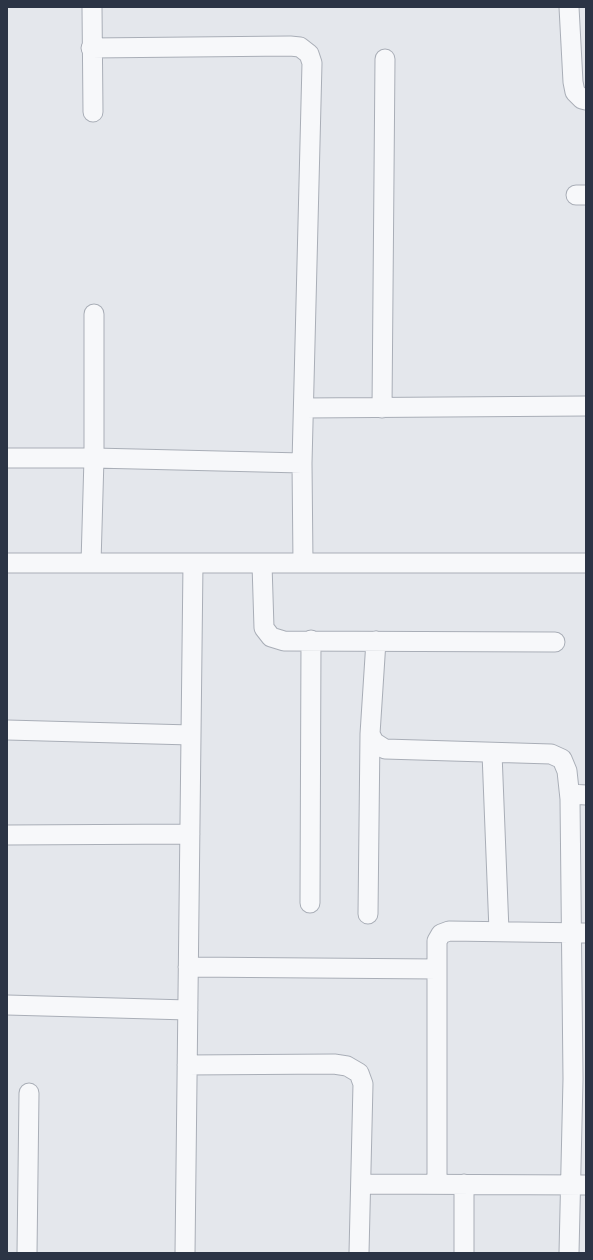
<!DOCTYPE html>
<html>
<head>
<meta charset="utf-8">
<style>
	body { margin:0 }
	#map { position:relative; width:593px; height:1260px; overflow:hidden; background:#e4e7ec; font-family:Jost,sans-serif }
	canvas { display:block }
	.frame { position:absolute; inset:0; border:8px solid #2b3445; pointer-events:none }
</style>
</head>
<body>
<div id="map">
<canvas width="593" height="1260"></canvas>
<div class="frame"></div>
</div>
<script>
const ctx = document.querySelector('canvas').getContext('2d');
ctx.lineJoin = 'round';
const poly = rows => new Path2D(rows.map(r => 'M' + r).join(''));
function stroke(path, color, width, dash) { ctx.strokeStyle = color; ctx.lineWidth = width; ctx.lineCap = dash ? 'butt' : 'round'; ctx.setLineDash(dash || []); ctx.stroke(path); }
const minor = poly([
	[92,7,93,112],
	[569,7,573,82,575,92,582,99,586,100],
	[91,48,290,46,300,47,309,54,312,63,302,463,303,563],
	[576,195,586,195],
	[304,408,586,406],
	[382,408,385,59],
	[7,458,94,458,302,463],
	[7,563,586,563],
	[91,563,94,458,94,314],
	[262,564,264,628,271,637,284,641,555,642],
	[376,641,370,734,374,742,385,749,551,754,562,759,567,771,570,799,573,1079,569,1253],
	[7,730,191,735],
	[492,753,499,931],
	[570,794,586,795],
	[7,835,190,834],
	[310,903,311,640],
	[368,914,370,734],
	[188,967,437,969],
	[7,1005,188,1010],
	[187,1065,334,1064,347,1066,359,1073,363,1084,359,1253],
	[361,1184,586,1185],
	[437,1184,437,941,441,934,449,931,586,933],
	[464,1184,464,1253],
	[27,1253,29,1093],
	[185,1253,193,563]
]);
stroke(minor, '#a9aeb7', 21);
stroke(minor, '#f7f8fa', 19);
</script>
</body>
</html>
